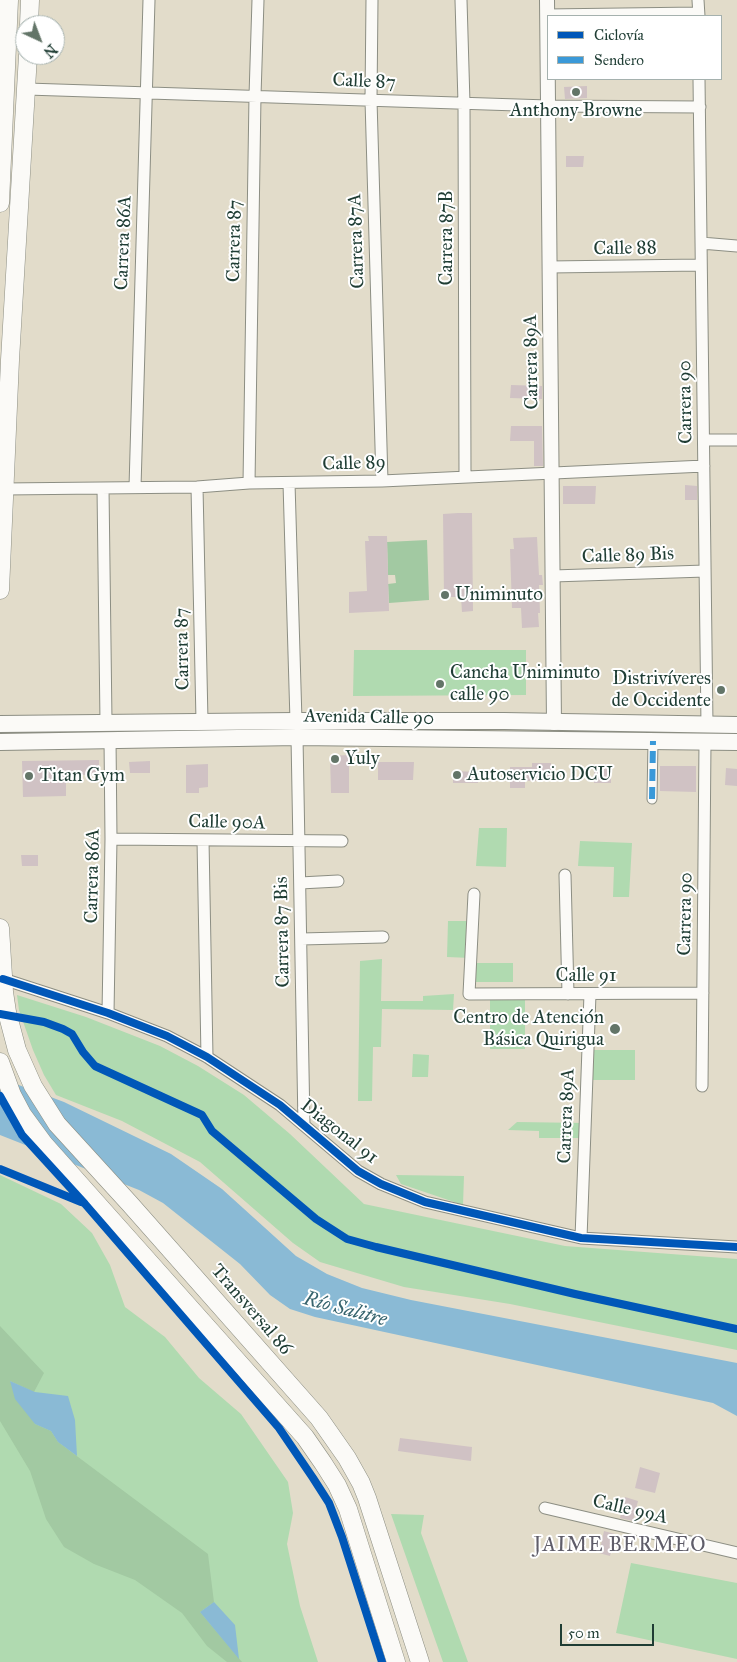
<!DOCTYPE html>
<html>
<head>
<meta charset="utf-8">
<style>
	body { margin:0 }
	#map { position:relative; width:737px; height:1662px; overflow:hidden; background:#e2dcca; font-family:"IM FELL Great Primer",serif }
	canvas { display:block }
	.legend { position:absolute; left:547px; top:15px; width:175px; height:65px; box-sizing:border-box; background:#fff; border:1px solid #a5b1ae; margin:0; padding:6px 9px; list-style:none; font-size:15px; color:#1f3d34 }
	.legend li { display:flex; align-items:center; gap:10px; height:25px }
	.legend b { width:25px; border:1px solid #a5b1ae }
	.north { position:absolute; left:15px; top:15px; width:50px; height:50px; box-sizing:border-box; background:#fff; border:1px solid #a5b1ae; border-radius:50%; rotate:137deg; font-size:14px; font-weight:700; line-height:20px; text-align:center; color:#1f3d34 }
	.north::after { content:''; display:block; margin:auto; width:18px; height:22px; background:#637568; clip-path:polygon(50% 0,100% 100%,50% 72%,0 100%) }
	.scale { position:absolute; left:560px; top:1624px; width:94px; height:22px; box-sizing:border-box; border:2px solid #1f3d34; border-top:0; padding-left:6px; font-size:15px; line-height:18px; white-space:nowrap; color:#1f3d34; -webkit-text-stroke:4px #fff; paint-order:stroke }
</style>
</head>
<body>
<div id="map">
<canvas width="737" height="1662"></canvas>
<ul class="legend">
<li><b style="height:6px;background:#0057b8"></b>Ciclovía</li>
<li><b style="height:6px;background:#3a99d8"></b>Sendero</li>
</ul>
<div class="north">N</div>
<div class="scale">50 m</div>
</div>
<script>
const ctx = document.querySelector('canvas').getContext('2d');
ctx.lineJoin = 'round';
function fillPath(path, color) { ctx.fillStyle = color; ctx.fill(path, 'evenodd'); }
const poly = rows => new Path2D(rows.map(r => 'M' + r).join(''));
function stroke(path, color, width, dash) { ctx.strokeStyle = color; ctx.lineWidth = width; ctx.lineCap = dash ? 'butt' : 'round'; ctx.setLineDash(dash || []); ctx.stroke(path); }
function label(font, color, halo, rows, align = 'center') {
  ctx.font = font + ' "IM FELL Great Primer",serif'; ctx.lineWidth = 4; ctx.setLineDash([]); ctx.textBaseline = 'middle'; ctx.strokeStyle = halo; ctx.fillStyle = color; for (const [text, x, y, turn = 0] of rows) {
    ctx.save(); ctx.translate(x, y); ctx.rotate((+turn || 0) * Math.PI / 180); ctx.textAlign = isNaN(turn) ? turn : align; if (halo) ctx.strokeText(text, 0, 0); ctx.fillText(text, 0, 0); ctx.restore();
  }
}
const green = poly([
	[354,650,526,650,526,695,353,696],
	[479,828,507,828,506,867,476,866],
	[580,841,632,843,629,897,613,897,614,867,578,866],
	[448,921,472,921,471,958,447,957],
	[382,959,381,1001,423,1001,423,996,454,994,453,1010,382,1009,381,1047,373,1047,372,1101,358,1101,360,961],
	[476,963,513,963,513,982,475,982],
	[17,995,86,1017,160,1046,198,1066,244,1095,290,1134,364,1204,565,1246,737,1259,737,1350,510,1304,404,1287,320,1262,293,1243,200,1162,122,1121,56,1095,44,1075,33,1050,19,1010],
	[490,1000,525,1000,525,1049,490,1049],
	[591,1050,635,1050,635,1080,590,1080],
	[413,1054,429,1055,428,1077,412,1077],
	[517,1122,585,1123,585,1138,539,1138,539,1131,508,1130],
	[0,1175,61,1204,92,1233,110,1265,125,1307,165,1337,199,1378,241,1414,288,1482,293,1513,287,1544,300,1606,318,1662,0,1662],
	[396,1175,464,1176,463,1205,401,1184],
	[391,1514,424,1515,421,1533,468,1662,443,1662],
	[631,1563,737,1583,737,1659,616,1633]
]);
const forest = poly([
	[427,540,429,600,389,603,388,584,396,583,395,575,388,575,387,542],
	[0,1326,44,1373,34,1392,10,1381,35,1424,51,1431,58,1442,208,1554,214,1602,200,1612,242,1662,227,1662,207,1646,182,1613,135,1580,94,1564,64,1547,46,1519,30,1471,0,1421]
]);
const water = poly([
	[0,1078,64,1102,171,1154,222,1189,296,1256,327,1274,362,1288,411,1300,737,1363,737,1416,713,1403,315,1317,290,1309,270,1295,240,1264,163,1203,139,1190,0,1135],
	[10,1381,35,1392,68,1396,75,1420,77,1456,58,1442,51,1431,35,1424,15,1399],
	[214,1602,235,1625,239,1659,200,1612]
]);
const building = poly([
	[587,86,587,98,565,99,564,87],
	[566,156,584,156,583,167,566,167],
	[511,385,542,386,542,399,510,398],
	[511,426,542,426,543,466,534,466,534,441,510,441],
	[685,485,697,486,697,500,685,500],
	[563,486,596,486,595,504,563,504],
	[458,513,472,513,473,611,462,612,461,597,444,597,443,514],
	[368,536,387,536,389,611,349,613,349,592,367,591,365,541,369,541],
	[537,537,539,575,542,575,543,585,539,585,540,613,538,613,539,627,522,628,521,608,512,608,510,549,514,549,513,538],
	[349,755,349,793,331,793,330,756],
	[99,760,99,774,82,775,81,783,66,783,66,796,23,797,22,761],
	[150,761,150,773,130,773,129,762],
	[378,762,414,762,413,780,378,780],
	[532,763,551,763,551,781,525,781,525,788,510,788,510,767,532,767],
	[208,764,208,787,199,788,199,793,186,793,186,765],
	[594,766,611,766,611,783,594,783],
	[660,766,696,766,696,792,660,791],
	[726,768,737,769,737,786,725,785],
	[453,771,478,772,478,783,453,783],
	[21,855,38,855,38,866,22,866],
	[400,1438,472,1447,471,1461,398,1451],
	[640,1467,660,1473,655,1493,635,1488],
	[625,1497,638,1501,633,1521,620,1518],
	[604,1531,615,1534,610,1556,599,1553]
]);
const pedestrian = poly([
	[652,799,653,741]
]);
const minor = poly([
	[372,0,371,100,382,481],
	[461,0,464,103,465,477],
	[698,0,699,16],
	[547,15,698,13],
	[699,79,707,725],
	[27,89,548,106,700,107],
	[701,243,737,246],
	[549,267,701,265],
	[704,440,737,440],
	[249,483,255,96,258,0],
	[289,483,296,721],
	[135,487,149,0],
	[197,487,202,721],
	[103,488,106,722],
	[4,489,197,487,249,483,382,481,704,466],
	[553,576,705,571],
	[297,737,304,1125],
	[111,839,342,841],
	[203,840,207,1057],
	[565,875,568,994],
	[300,883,338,881],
	[474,894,469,994,703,993],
	[301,939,383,937],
	[3,979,108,1013,167,1036,207,1057,280,1105,358,1171,381,1184,425,1202,581,1238,737,1247],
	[108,1013,111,839,110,739],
	[702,1086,705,742],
	[581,1238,590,994],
	[545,1508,737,1553]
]);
const tertiary = poly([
	[547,0,554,723]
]);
const secondary = poly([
	[0,724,296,721,504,721,737,725],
	[0,742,297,737,737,742]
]);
const primary = poly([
	[29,25,30,0],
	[0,203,9,0],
	[0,590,10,360,28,55],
	[0,928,4,992,7,1012,17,1050,33,1086,57,1124,130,1204,319,1418,347,1458,361,1483,367,1498,420,1662],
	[0,1062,12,1095,22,1114,44,1144,305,1437,323,1463,337,1485,348,1509,396,1662]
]);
const quiet = poly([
	[652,799,653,741]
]);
const cycleway = poly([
	[3,979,108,1013,167,1036,207,1057,280,1105,358,1171,381,1184,425,1202,581,1238,737,1247],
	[0,1014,44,1022,63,1029,72,1034,83,1052,95,1066,202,1115,212,1131,316,1219,347,1239,376,1247,575,1294,737,1329],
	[0,1096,22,1135,85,1204,279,1428,313,1478,329,1503,342,1537,382,1662],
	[0,1169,81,1202]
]);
const markers = [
	[576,92,5,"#637568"],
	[445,595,5,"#637568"],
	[440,684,5,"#637568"],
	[721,690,5,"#637568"],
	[335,759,5,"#637568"],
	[457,775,5,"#637568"],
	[29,776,5,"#637568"],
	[615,1029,6,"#637568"]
];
const streetNames = [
	["Calle 87",364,82,2],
	["Carrera 87B",447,238,-90],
	["Carrera 87",235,241,-89],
	["Carrera 87A",357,241,-92],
	["Carrera 86A",124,243,-88],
	["Calle 88",625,249,-1],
	["Carrera 89A",532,362,-91],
	["Carrera 90",686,402,-91],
	["Calle 89",354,464,-2],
	["Calle 89 Bis",628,556,-2],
	["Carrera 87",183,649,-91],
	["Avenida Calle 90",369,718,1],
	["Calle 90A",227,823,1],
	["Carrera 86A",93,876,-89],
	["Carrera 90",686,914,-89],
	["Carrera 87 Bis",283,932,-91],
	["Calle 91",586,976],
	["Carrera 89A",567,1116,-88],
	["Diagonal 91",339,1132,38],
	["Transversal 86",251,1310,49],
	["Calle 99A",630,1510,13]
];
const poiNames = [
	["Anthony Browne",576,111,"center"],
	["Uniminuto",455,595],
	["Cancha Uniminuto",450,673],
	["calle 90",450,695],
	["Distrivíveres",711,679,"right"],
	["de Occidente",711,701,"right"],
	["Yuly",345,759],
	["Autoservicio DCU",467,775],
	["Titan Gym",39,776],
	["Centro de Atención",604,1018,"right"],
	["Básica Quirigua",604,1040,"right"]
];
const waterNames = [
	["Río Salitre",345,1310,15]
];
const neighbourhoodNames = [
	["JAIME BERMEO",620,1546]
];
fillPath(green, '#b0dab0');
fillPath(forest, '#a2c9a2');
fillPath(water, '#8abad5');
fillPath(building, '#d0c2c4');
stroke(pedestrian, '#8c8e83', 11);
stroke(minor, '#8c8e83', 13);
stroke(tertiary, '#8c8e83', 16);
stroke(secondary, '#8c8e83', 18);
stroke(primary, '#8c8e83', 19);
stroke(pedestrian, '#fbfaf7', 9);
stroke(minor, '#fbfaf7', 11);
stroke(tertiary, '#fbfaf7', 14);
stroke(secondary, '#fbfaf7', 16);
stroke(primary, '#fbfaf7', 18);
stroke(quiet, '#3a99d8', 6, [12, 6]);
stroke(cycleway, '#0057b8', 8);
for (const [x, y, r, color] of markers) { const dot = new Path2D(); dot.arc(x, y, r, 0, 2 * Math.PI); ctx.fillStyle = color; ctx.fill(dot); stroke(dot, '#fff', 2); }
label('19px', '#1f3d34', '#fff', streetNames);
label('19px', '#1f3d34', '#fff', poiNames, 'left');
label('italic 20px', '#37646e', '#fff', waterNames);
ctx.letterSpacing = '1px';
label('20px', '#5f5d69', '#fff', neighbourhoodNames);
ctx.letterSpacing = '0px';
</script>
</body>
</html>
